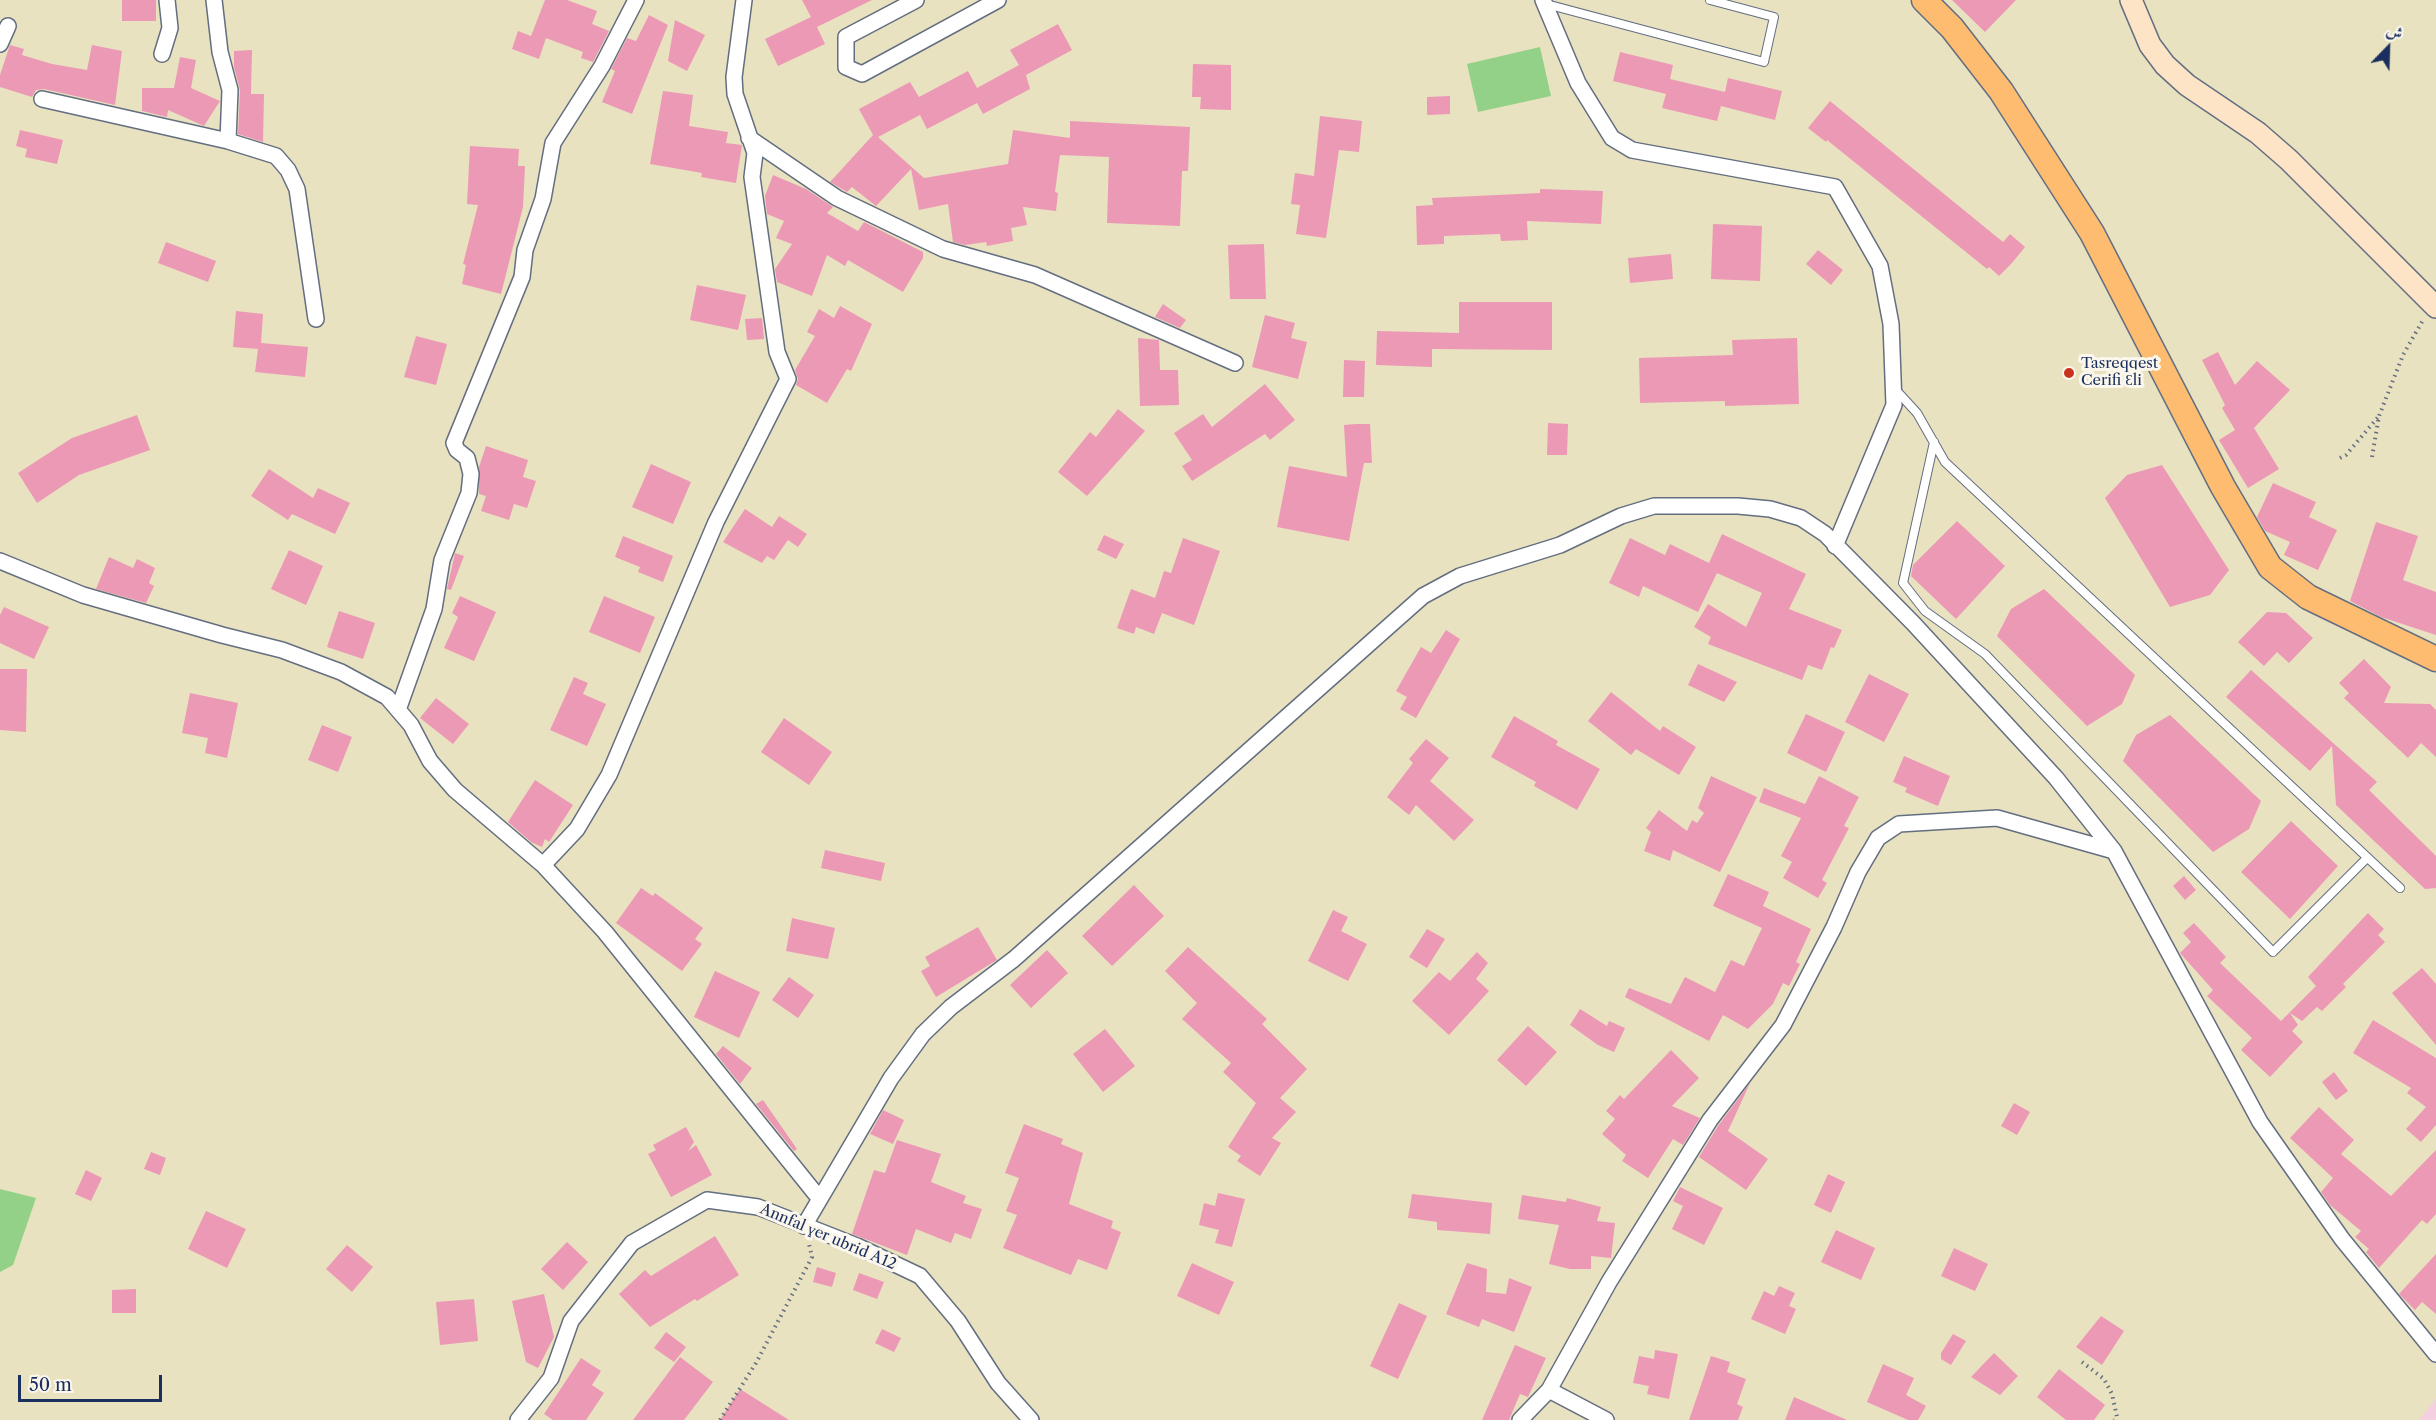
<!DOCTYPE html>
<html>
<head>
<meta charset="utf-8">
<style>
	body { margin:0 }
	#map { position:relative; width:2436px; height:1420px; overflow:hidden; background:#e9e2c0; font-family:"Libre Caslon Text",Amiri,serif }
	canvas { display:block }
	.north { position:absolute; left:2358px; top:18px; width:60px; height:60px; -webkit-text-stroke:4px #fbf7ec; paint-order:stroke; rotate:23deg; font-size:16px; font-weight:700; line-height:24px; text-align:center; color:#1b2f5e }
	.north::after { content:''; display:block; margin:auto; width:21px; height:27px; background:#1b2f5e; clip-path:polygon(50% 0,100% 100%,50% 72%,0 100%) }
	.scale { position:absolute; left:18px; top:1375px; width:144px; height:27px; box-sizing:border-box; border:3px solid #1b2f5e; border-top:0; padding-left:8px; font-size:18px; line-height:21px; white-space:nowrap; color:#1b2f5e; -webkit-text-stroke:4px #fbf7ec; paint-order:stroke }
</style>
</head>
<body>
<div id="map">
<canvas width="2436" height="1420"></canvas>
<div class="north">ش</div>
<div class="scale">50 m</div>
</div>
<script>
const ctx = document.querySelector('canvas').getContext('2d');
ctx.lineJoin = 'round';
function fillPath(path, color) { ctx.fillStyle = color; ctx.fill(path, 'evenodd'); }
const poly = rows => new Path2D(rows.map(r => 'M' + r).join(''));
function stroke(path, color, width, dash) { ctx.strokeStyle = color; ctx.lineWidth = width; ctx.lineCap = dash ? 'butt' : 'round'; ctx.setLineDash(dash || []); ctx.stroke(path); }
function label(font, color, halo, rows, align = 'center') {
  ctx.font = font + ' "Libre Caslon Text",serif'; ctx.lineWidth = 6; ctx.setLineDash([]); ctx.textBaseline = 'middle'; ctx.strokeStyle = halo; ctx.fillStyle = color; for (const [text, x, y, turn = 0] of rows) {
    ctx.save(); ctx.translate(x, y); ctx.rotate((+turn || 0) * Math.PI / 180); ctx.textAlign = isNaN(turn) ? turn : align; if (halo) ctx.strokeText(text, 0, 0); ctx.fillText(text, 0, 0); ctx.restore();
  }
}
const built = poly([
	[2436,1399,2436,1420,2419,1420]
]);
const green = poly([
	[1540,47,1551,96,1478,112,1467,64],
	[0,1189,36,1198,13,1265,0,1272]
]);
const building = poly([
	[122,0,156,0,156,21,122,21],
	[545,0,567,0,597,11,592,24,609,31,593,62,581,58,583,52,546,38,539,59,512,49,518,31,531,36],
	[802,0,872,0,817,27,825,44,778,66,765,39,811,17],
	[1952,0,2016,0,1985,32],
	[649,15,668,25,632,114,602,102,615,71,611,69,627,38,636,41],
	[675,20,705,35,687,71,668,61],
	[1058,24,1072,50,1026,75,1030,89,983,114,977,103,927,129,920,115,878,137,924,178,1008,164,1013,130,1070,138,1070,121,1190,127,1188,171,1182,171,1180,226,1107,223,1109,157,1060,155,1055,192,1058,193,1056,211,1023,207,1027,225,1011,228,1013,241,987,246,986,242,965,245,953,242,948,204,919,210,911,169,876,206,852,187,847,192,830,182,873,135,859,109,910,82,919,97,968,71,977,88,1019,65,1010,50],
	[10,45,24,49,22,55,52,64,87,70,92,45,122,51,115,105,44,89,36,90,32,97,0,87,0,75],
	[252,50,251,94,264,94,263,142,238,134,240,90,234,67,234,51],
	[1620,52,1673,65,1670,79,1725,92,1728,78,1782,91,1775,120,1721,106,1717,121,1662,108,1666,94,1613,81],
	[180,57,196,60,191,88,220,101,204,126,168,110,167,117,142,111,142,88,174,88],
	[1193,64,1231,65,1231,110,1200,109,1201,97,1192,97],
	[663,91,693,95,689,126,728,132,726,143,742,145,736,183,701,177,702,173,650,164],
	[1450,96,1450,114,1427,115,1427,97],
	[1830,101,2003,242,2010,234,2025,247,2012,263,1999,276,1989,267,1987,269,1827,140,1826,142,1808,128],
	[1320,116,1362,121,1359,152,1339,150,1326,238,1296,234,1300,205,1291,204,1295,173,1314,176],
	[20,130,63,140,57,164,25,157,27,149,16,146],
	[470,146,519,149,518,166,525,166,523,207,501,294,462,284,466,265,463,264,478,205,467,204],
	[773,175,806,189,833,207,827,213,858,231,864,222,923,252,923,258,903,292,848,260,845,266,827,255,812,296,777,282,775,269,792,244,776,238,784,221,767,214,765,196],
	[1540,189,1603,191,1601,224,1527,221,1528,240,1501,241,1500,234,1444,236,1444,244,1417,245,1416,206,1433,205,1432,198,1540,193],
	[1713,224,1762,226,1760,281,1711,279],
	[166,242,216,261,208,282,158,263],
	[1264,244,1266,299,1230,299,1228,245],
	[1818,250,1843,270,1831,285,1806,264],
	[1671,254,1673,279,1630,283,1628,258],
	[697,285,746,295,738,330,690,320],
	[1459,302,1552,302,1552,350,1432,349,1432,367,1376,365,1377,331,1459,333],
	[1163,304,1186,320,1180,328,1155,317],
	[840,306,872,324,851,371,847,369,827,403,796,385,798,379,795,370,815,336,807,332,819,309,834,318],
	[236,311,263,314,261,343,308,347,305,377,255,372,258,349,233,347],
	[1265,315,1295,323,1291,338,1307,342,1298,379,1252,367],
	[762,318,764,339,747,340,745,319],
	[416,336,447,344,436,385,404,377],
	[1138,338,1159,340,1160,370,1178,370,1179,405,1140,406],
	[1797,338,1799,404,1725,406,1725,401,1640,403,1639,358,1733,355,1732,340],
	[2218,352,2235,385,2257,361,2290,390,2254,428,2279,469,2248,488,2219,440,2235,430,2222,408,2225,405,2202,360],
	[1344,360,1365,361,1364,397,1343,397],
	[1265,384,1295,420,1270,440,1265,434,1192,481,1182,466,1192,460,1174,433,1203,414,1212,427],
	[1118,409,1145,431,1087,496,1058,472,1090,432,1096,437],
	[137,415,150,450,79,475,37,503,18,473,72,438],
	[1548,423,1568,424,1567,455,1547,455],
	[1356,424,1370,424,1372,463,1364,463,1349,541,1277,527,1289,466,1347,477,1344,425],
	[486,446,528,460,523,477,536,481,527,508,514,504,509,520,481,511,486,496,479,494,479,467],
	[651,464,691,482,673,524,632,507],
	[2162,465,2229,570,2210,595,2170,607,2105,498,2127,475],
	[269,469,313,498,318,488,350,503,335,534,292,514,288,520,251,496],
	[2273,483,2316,502,2309,517,2337,530,2318,570,2284,555,2290,542,2265,531,2257,517],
	[745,509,772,527,779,516,807,534,798,547,788,540,774,560,767,556,762,563,723,542],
	[1957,521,2005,566,1956,619,1911,576,1913,565],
	[2376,522,2418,536,2403,580,2436,592,2436,635,2381,617,2350,601],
	[1722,534,1806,574,1789,609,1842,630,1834,648,1831,647,1822,670,1808,665,1802,680,1708,644,1711,637,1694,627,1708,604,1746,627,1762,593,1717,573,1698,612,1643,586,1639,597,1609,583,1630,538,1665,555,1670,544,1709,563],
	[1104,535,1124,544,1116,559,1097,550],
	[623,536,673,556,663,582,638,572,640,567,615,557],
	[1183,538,1220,551,1194,625,1162,613,1154,634,1136,627,1134,634,1117,628,1131,589,1155,598,1164,571,1171,573],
	[289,550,323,566,306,605,271,589],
	[455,553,464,556,451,590,447,589],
	[109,557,133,568,137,559,155,568,149,583,154,586,146,603,96,589],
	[2044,589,2135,675,2122,704,2087,726,1997,636,2011,609],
	[460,596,496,612,474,661,444,648,458,617,452,613],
	[604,596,655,617,640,653,589,632],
	[4,607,49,627,34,659,0,643,0,615],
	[339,611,375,623,363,659,327,647],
	[2267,612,2286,613,2313,638,2289,663,2277,652,2264,666,2238,642],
	[1446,630,1460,639,1416,718,1400,709,1407,697,1396,691,1421,647,1431,653],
	[2364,659,2391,687,2384,703,2430,704,2436,710,2436,757,2421,743,2408,758,2344,698,2349,693,2339,683],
	[1698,664,1737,682,1724,702,1688,685],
	[0,669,27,669,26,732,0,730],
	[2251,670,2377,782,2369,790,2436,856,2436,888,2425,889,2336,805,2332,746,2310,771,2226,697],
	[1869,674,1909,694,1884,742,1845,722],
	[574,677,588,683,583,694,606,704,587,746,550,730],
	[1611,692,1660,731,1663,726,1696,747,1679,775,1636,749,1631,755,1588,721],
	[190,693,238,703,227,758,205,753,208,738,182,733],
	[436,698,469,724,453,744,420,718],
	[1806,714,1845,732,1826,772,1787,753],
	[2170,715,2261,801,2249,829,2213,852,2123,761,2136,735],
	[1514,716,1558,741,1556,745,1600,769,1577,810,1534,786,1536,782,1491,757],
	[784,718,832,752,809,785,761,752],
	[322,725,352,737,338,772,308,760],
	[1426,739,1449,758,1430,781,1474,820,1454,841,1416,805,1409,815,1387,797,1413,763,1409,759],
	[1904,756,1950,776,1938,806,1905,792,1907,788,1893,782],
	[1711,776,1757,797,1720,872,1673,850,1670,861,1644,851,1651,832,1646,828,1659,810,1687,831,1692,820,1697,823,1704,813,1698,808],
	[1819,776,1859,797,1844,826,1849,828,1822,880,1827,883,1818,898,1783,878,1792,862,1781,856,1801,818,1759,802,1764,788,1805,804],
	[535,780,573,805,549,842,545,839,542,847,531,842,508,822],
	[2291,821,2338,866,2290,919,2241,872],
	[825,850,885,863,881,881,821,868],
	[1728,874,1769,892,1763,906,1811,929,1796,962,1800,964,1789,986,1783,983,1773,1004,1748,1029,1723,1015,1709,1041,1625,997,1629,988,1671,1004,1685,977,1715,992,1731,960,1744,966,1762,928,1713,906],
	[2184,876,2196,890,2185,900,2173,886],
	[1134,885,1164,916,1112,966,1082,936],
	[641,888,653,896,655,893,703,928,695,939,702,944,682,971,616,923],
	[1333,910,1348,917,1341,931,1367,944,1348,981,1308,961],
	[2368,913,2384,929,2378,935,2385,942,2343,984,2346,987,2322,1011,2317,1007,2302,1021,2290,1013,2298,1025,2292,1031,2303,1042,2270,1077,2241,1050,2252,1038,2207,996,2213,990,2180,953,2191,942,2183,933,2194,923,2226,957,2220,963,2281,1021,2316,986,2308,977],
	[792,918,835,928,828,959,786,951],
	[978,927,997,960,936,997,921,971,930,966,925,957],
	[1427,929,1445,939,1427,968,1409,957],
	[1188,947,1267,1019,1262,1024,1307,1069,1280,1098,1296,1112,1272,1138,1281,1143,1260,1176,1237,1161,1241,1156,1228,1147,1256,1103,1223,1072,1231,1063,1182,1019,1197,1003,1165,971],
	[1047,950,1068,973,1031,1008,1010,985],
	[1477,952,1488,963,1476,979,1489,991,1449,1035,1412,1001,1439,972,1450,981],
	[2422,968,2436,984,2436,1045,2392,993],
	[715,971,760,992,739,1038,694,1017],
	[789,977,814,995,798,1018,772,1000],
	[1580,1009,1607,1026,1609,1021,1625,1028,1614,1052,1598,1045,1570,1025],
	[2373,1020,2436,1058,2436,1125,2421,1142,2406,1129,2426,1107,2407,1093,2411,1088,2353,1053],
	[1528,1026,1557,1052,1526,1086,1497,1060],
	[1105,1029,1135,1066,1103,1092,1073,1054],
	[723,1046,752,1068,740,1084,716,1054],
	[1671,1050,1699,1078,1672,1106,1700,1118,1683,1145,1673,1139,1648,1178,1622,1161,1626,1155,1602,1134,1615,1119,1606,1111,1620,1095,1624,1099],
	[2334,1072,2348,1091,2336,1100,2322,1082],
	[1750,1083,1728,1131,1768,1159,1746,1190,1699,1157,1718,1126],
	[763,1100,797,1149,794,1151,756,1104],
	[2014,1103,2030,1112,2017,1135,2001,1126],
	[2319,1107,2354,1140,2341,1154,2391,1196,2436,1150,2436,1214,2427,1224,2422,1220,2379,1268,2366,1252,2369,1249,2355,1237,2361,1231,2330,1205,2321,1192,2333,1178,2290,1138],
	[883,1110,904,1120,893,1144,870,1134],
	[1024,1124,1063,1139,1061,1144,1083,1153,1069,1204,1113,1221,1111,1228,1121,1232,1107,1270,1078,1259,1071,1275,1003,1248,1017,1215,1006,1211,1019,1178,1005,1173],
	[686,1127,694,1142,688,1151,696,1145,712,1175,671,1197,648,1154,656,1150,653,1145],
	[897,1140,941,1154,931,1182,966,1196,963,1203,982,1209,971,1239,955,1233,951,1243,916,1229,907,1255,852,1234,874,1170,885,1173],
	[151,1152,166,1158,160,1175,144,1169],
	[86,1170,102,1178,91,1201,75,1194],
	[1828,1174,1845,1182,1831,1213,1814,1205],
	[1680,1187,1723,1208,1704,1245,1672,1229,1683,1206,1673,1201],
	[1218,1193,1245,1199,1232,1247,1215,1243,1219,1230,1199,1225,1204,1203,1215,1206],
	[1412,1194,1492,1203,1490,1234,1437,1230,1437,1222,1408,1218],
	[1522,1195,1566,1202,1567,1198,1601,1207,1597,1221,1615,1223,1611,1258,1591,1256,1591,1269,1570,1269,1549,1264,1559,1225,1518,1219],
	[206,1211,246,1229,227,1268,188,1249],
	[1836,1230,1875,1248,1861,1280,1821,1262],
	[715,1236,739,1275,697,1301,695,1299,650,1327,619,1294,645,1270,651,1276],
	[567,1242,588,1262,563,1290,541,1269],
	[347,1245,373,1267,352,1292,326,1269],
	[1954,1248,1988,1264,1975,1291,1941,1276],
	[2436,1254,2436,1314,2422,1302,2415,1310,2399,1294],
	[1192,1263,1234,1282,1219,1315,1177,1296],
	[1467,1263,1487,1269,1486,1292,1506,1294,1509,1278,1532,1287,1514,1332,1482,1319,1479,1327,1446,1314],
	[817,1267,836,1273,832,1287,813,1282],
	[859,1273,884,1282,877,1299,853,1290],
	[1779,1286,1795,1293,1789,1306,1796,1309,1785,1334,1751,1319,1764,1291,1774,1296],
	[136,1289,136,1313,112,1313,112,1290],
	[544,1294,554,1337,538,1368,526,1362,512,1301],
	[474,1299,478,1341,440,1345,436,1302],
	[1399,1303,1427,1316,1398,1379,1370,1366],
	[2101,1316,2124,1331,2102,1365,2076,1347],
	[882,1329,901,1338,894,1352,875,1343],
	[666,1332,686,1347,674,1362,654,1348],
	[1953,1334,1966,1341,1951,1365,1941,1359,1941,1353],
	[1515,1345,1546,1358,1528,1397,1520,1394,1509,1420,1482,1420],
	[1655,1350,1678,1354,1669,1399,1647,1394,1649,1386,1633,1383,1639,1356,1654,1359],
	[1994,1353,2018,1376,2000,1395,1971,1377],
	[1711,1356,1730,1362,1727,1372,1746,1379,1737,1404,1743,1407,1738,1420,1689,1420],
	[680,1357,713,1382,684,1420,633,1420],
	[581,1358,601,1371,592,1385,604,1393,586,1420,553,1420,544,1414],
	[1883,1364,1914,1378,1906,1395,1926,1406,1918,1420,1908,1420,1867,1402],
	[2059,1369,2105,1405,2094,1420,2066,1420,2037,1397],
	[740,1389,789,1420,720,1420],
	[1794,1397,1847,1420,1785,1420]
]);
const path = poly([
	[2372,457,2379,416,2403,355,2423,320],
	[2340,458,2346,455,2379,416],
	[2082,1362,2104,1379,2112,1394,2117,1417,2114,1420],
	[720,1420,756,1363,812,1257,809,1244]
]);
const lane = poly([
	[1546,4,1764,62,1774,17,1710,0],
	[1895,389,1917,413,1945,462,2400,888],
	[1934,442,1903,583,1925,611,1985,654,2273,952,2367,858]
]);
const street = poly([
	[214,0,220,52,230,90,228,141],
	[916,0,846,37,846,67,862,74,998,0],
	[1543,0,1578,83,1612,138,1632,150,1835,187,1880,266,1891,324,1894,405,1835,546],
	[0,44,8,26],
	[162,54,170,28,167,0],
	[42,99,228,141,276,156,288,170,297,189,316,319],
	[749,138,837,198,943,249,1035,275,1235,363],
	[0,561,83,595,222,635,282,650,341,672,387,697,411,725,430,761,455,790,543,865,605,932,819,1198],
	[398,710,434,609,442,560,469,493,471,474,467,458,457,450,454,443,522,277,525,250,543,199,553,143,602,66,636,0],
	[543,865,577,829,609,775,716,522,788,379,777,352,752,177,755,153,735,94,734,77,744,0],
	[804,1226,891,1078,923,1034,951,1007,1014,959,1423,596,1460,576,1560,545,1621,516,1654,506,1738,506,1770,509,1801,518,1825,534,1913,623,2056,778,2114,851,2260,1122,2342,1239,2436,1354],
	[1549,1390,1606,1420],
	[518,1420,551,1378,571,1321,632,1243,707,1200,758,1207,857,1246,920,1276,958,1321,998,1383,1031,1420],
	[1520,1420,1549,1390,1609,1282,1710,1120,1783,1025,1834,927,1858,872,1878,838,1899,824,1997,818,2114,851]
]);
const secondary = poly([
	[2131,0,2150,45,2165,65,2187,85,2258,133,2289,160,2436,307]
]);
const primary = poly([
	[1924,0,1952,28,2001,91,2092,233,2223,487,2270,567,2308,597,2436,659]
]);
const markers = [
	[2069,373,6,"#c8321e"]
];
const poiNames = [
	["Tasreqqest",2081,364],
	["Cerifi Ɛli",2081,381]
];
const streetNames = [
	["Annfal ɣer ubrid A12",828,1237,23]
];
fillPath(built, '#f3cfdf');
fillPath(green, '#92d187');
fillPath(building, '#ec99b5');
stroke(lane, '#636e80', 10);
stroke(street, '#636e80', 18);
stroke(secondary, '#636e80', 24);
stroke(primary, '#636e80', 27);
stroke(path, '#636e80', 4, [1.5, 4.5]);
stroke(lane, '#fff', 8);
stroke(street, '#fff', 15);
stroke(secondary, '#fee4c6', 21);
stroke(primary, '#fdbc70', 24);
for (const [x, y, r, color] of markers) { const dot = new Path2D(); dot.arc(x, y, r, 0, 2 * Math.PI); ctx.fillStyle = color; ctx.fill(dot); stroke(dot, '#fbf7ec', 2); }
label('15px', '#1b2f5e', '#fbf7ec', poiNames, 'left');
label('15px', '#1b2f5e', '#fbf7ec', streetNames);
</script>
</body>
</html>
